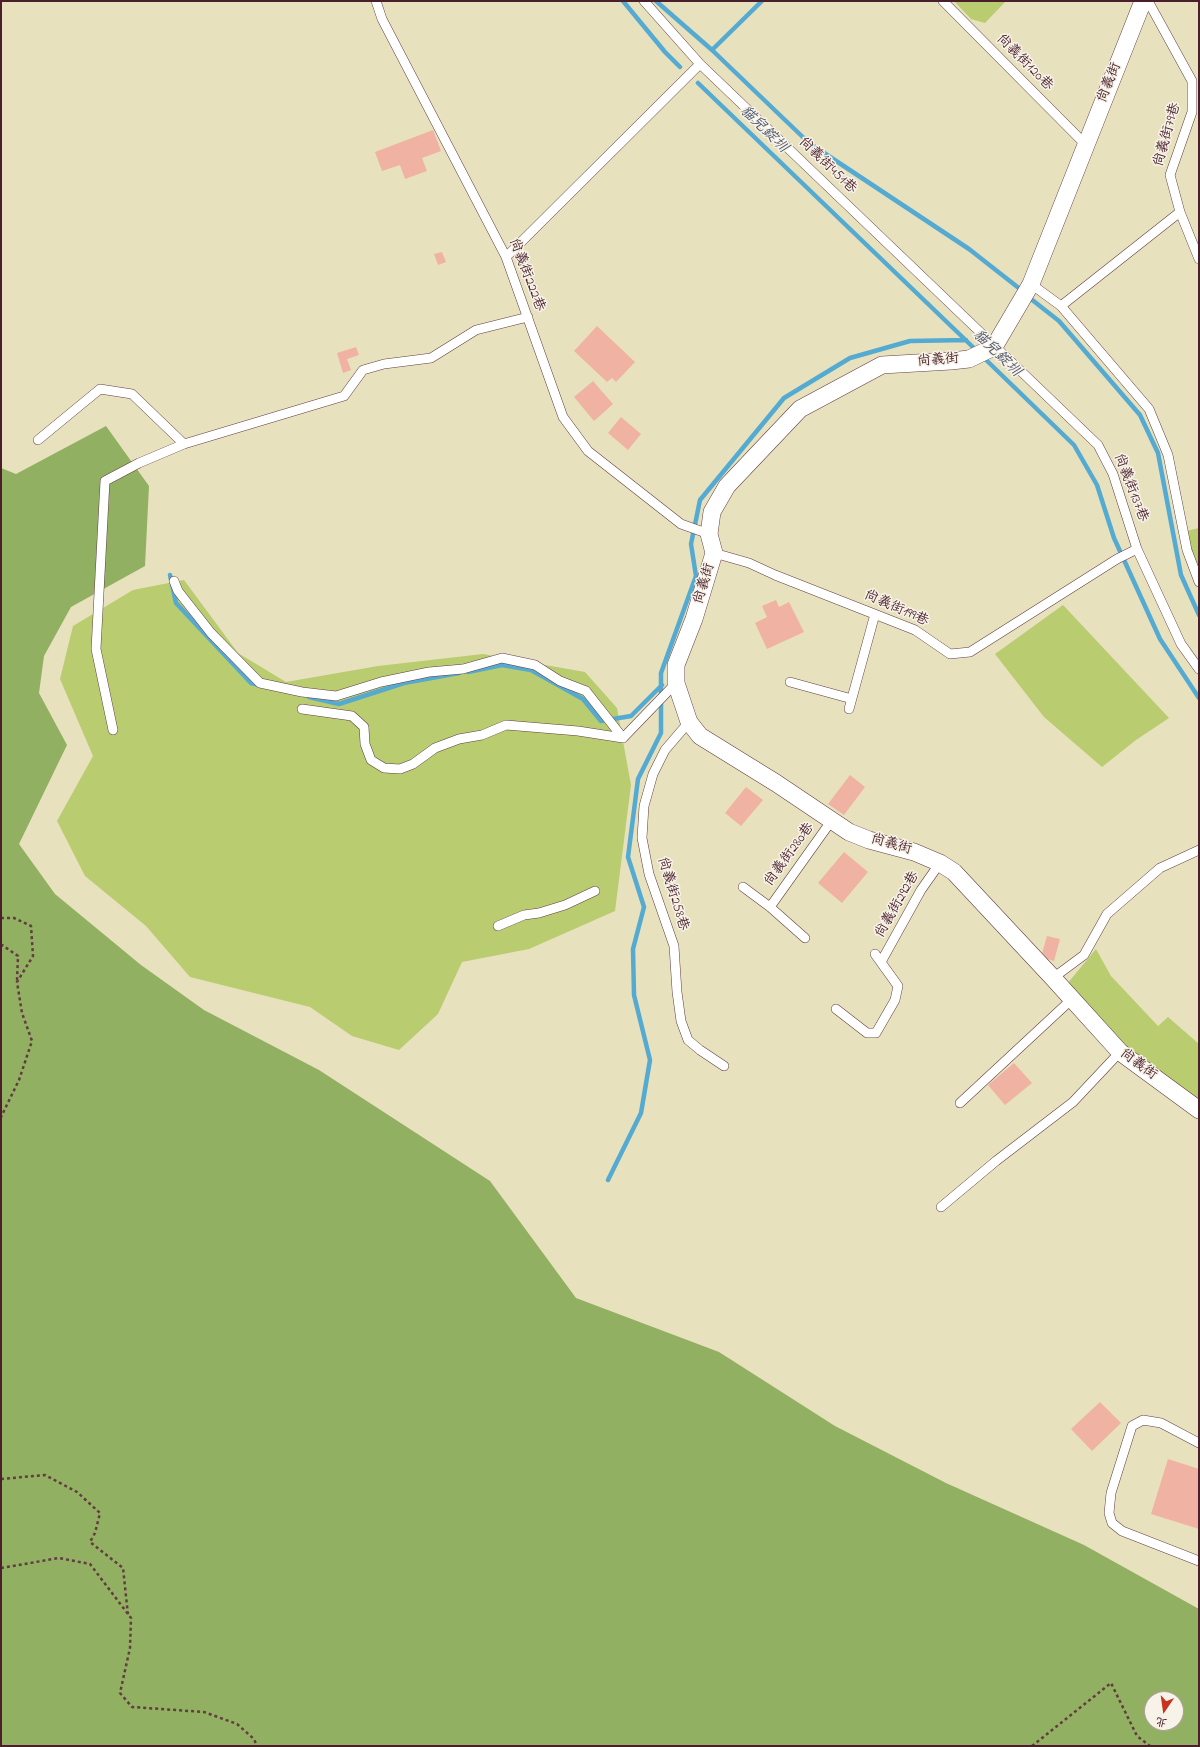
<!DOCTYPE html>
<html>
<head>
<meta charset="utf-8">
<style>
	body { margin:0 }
	#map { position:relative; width:1200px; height:1747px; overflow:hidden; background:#e8e1be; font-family:"Indie Flower","LXGW WenKai TC",sans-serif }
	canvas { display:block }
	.frame { position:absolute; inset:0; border:2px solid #4a1f2b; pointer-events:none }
	.north { position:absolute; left:1144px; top:1691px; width:40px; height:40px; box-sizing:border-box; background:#f7f3e8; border:1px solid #b29e9c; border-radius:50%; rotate:193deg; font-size:11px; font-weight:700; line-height:16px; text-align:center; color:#4a1f2b }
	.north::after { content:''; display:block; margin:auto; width:14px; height:18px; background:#c8321e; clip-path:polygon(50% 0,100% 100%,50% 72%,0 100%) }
</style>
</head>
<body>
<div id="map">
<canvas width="1200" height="1747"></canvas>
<div class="frame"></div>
<div class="north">北</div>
</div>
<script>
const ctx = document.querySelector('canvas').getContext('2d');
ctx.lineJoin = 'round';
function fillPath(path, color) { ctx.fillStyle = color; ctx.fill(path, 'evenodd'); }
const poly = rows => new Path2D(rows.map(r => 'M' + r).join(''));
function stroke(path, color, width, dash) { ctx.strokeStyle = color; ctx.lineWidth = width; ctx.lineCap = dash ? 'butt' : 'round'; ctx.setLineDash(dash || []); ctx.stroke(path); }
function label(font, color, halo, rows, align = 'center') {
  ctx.font = font + ' "Indie Flower","LXGW WenKai TC",sans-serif'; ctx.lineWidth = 3; ctx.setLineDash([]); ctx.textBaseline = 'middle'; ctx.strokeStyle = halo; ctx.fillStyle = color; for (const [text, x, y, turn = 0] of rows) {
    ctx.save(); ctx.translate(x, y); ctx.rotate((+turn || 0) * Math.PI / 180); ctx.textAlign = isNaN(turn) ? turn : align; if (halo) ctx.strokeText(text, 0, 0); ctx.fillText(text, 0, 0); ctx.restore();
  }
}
const green = poly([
	[954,1,1006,1,985,23,971,19],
	[1199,528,1199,575,1186,531],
	[184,580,238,653,286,682,378,666,483,654,585,672,617,708,631,785,615,911,529,949,462,962,438,1014,399,1050,352,1036,310,1007,190,977,146,926,85,876,57,821,93,756,60,679,73,626,133,590],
	[1063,605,1169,718,1136,740,1102,767,1044,717,995,654],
	[1096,949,1111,976,1158,1026,1168,1017,1199,1044,1199,1106,1121,1046,1067,984]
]);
const forest = poly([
	[106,426,149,486,145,566,71,607,44,656,39,693,67,745,19,844,55,894,141,965,204,1010,319,1070,490,1181,576,1298,719,1352,835,1426,946,1483,1084,1545,1199,1609,1199,1746,1,1746,1,468,16,474],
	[1152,1699,1176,1699,1176,1723,1152,1723]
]);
const stream = poly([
	[623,1,665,52,680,67],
	[656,1,712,50,809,143,969,249,1020,289],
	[712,50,762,1],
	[698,83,977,351],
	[1031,299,1059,321,1140,415,1158,453,1181,575,1199,615],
	[982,356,1074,445,1097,485,1114,538,1160,639,1199,698],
	[170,575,176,603,251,683,259,685],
	[468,672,502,665,531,670,583,699,601,721,631,716,662,685],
	[309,697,339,704,404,683,459,673],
	[608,1180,641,1113,650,1060,634,995,633,949,644,907,628,857,638,779,661,733,661,673,696,576,691,544,700,500,784,398,850,358,910,341,966,340]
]);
const building = poly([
	[433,130,441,151,422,158,427,171,405,179,400,165,382,171,375,152],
	[442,252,446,262,438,265,434,254],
	[597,326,635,362,616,382,612,378,607,382,574,351],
	[356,347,359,355,347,359,351,370,343,373,337,353],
	[593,381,613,404,594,421,574,397],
	[621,417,641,434,628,450,608,433],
	[776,600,779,607,789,602,804,632,767,649,755,623,767,617,762,606],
	[850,775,865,787,844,815,828,804],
	[746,787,763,800,741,826,725,813],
	[844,852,868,872,842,903,818,883],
	[1047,936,1060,939,1054,961,1041,957],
	[1014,1063,1032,1083,1005,1105,988,1085],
	[1100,1402,1121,1423,1092,1451,1071,1429],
	[1168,1459,1199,1469,1199,1529,1151,1514]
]);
const path = poly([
	[1,918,14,918,31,926,33,956,17,982,22,1013,32,1041,19,1080,1,1117],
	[1,946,2,945,18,956,17,981],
	[1,1479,45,1475,77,1492,100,1513,95,1533,90,1542,123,1568,128,1615],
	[1,1568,59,1558,90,1564,131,1618,130,1648,120,1693,132,1707,204,1712,237,1724,254,1739,257,1746],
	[1032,1746,1111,1683,1137,1736,1150,1746]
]);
const service = poly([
	[376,1,382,19,506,257,563,417,588,451,681,524,709,534],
	[644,1,700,64,1098,445,1113,474,1137,549,1181,644,1199,669],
	[943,1,1085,144],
	[1148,1,1192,81,1192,112,1170,175,1180,212,1199,259],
	[506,257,700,64],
	[1031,284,1061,306,1149,409,1168,455,1187,550,1199,582],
	[1061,306,1180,212],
	[38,440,100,389,132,394,184,444],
	[714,553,749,563,775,575,915,630,950,654,970,652,1117,559,1137,549],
	[174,581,178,591,211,633,260,683,302,692,336,696,381,682,429,672,463,669,502,658,535,665,560,681,586,691,623,738],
	[790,682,852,699],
	[302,709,352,716,364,727,365,744,371,760,384,768,400,769,413,764,435,748,459,739,482,735,506,725,578,731,623,738],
	[849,709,875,614],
	[689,722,665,750,653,774,644,806,642,838,649,874,674,946,677,992,681,1021,688,1040,700,1050,724,1066],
	[113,730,96,649,105,481,139,463,184,444,344,396,363,370,384,364,431,358,476,330,528,317],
	[623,738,676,683],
	[743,887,770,907,805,938],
	[770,907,832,820],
	[498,926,524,915,539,913,565,905,595,891],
	[881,962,921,890,940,863],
	[1053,978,1084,955,1107,914,1160,868,1199,850],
	[836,1009,867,1033,876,1033,895,1000,898,986,875,954],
	[960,1103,1072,999],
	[941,1207,996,1161,1073,1102,1120,1052],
	[1199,1443,1161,1423,1143,1420,1132,1426,1111,1493,1109,1513,1112,1523,1122,1531,1199,1561]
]);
const minor = poly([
	[1143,1,1031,284,994,347,969,359,951,361,882,365,800,409,727,486,712,512,709,534,714,553,694,619,676,665,676,683,689,722,700,736,776,783,849,832,869,840,914,852,940,863,954,872,1053,978,1120,1052,1199,1110]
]);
const streetNames = [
	["尚義街120巷",1024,63,45],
	["尚義街",1110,83,-68],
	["尚義街79巷",1168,135,-74],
	["尚義街451巷",827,166,44],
	["尚義街222巷",526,275,69],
	["尚義街",938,361,-4],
	["尚義街137巷",1130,488,69],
	["尚義街",705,584,-73],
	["尚義街199巷",896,609,24],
	["尚義街",891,845,16],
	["尚義街280巷",790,855,-54],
	["尚義街258巷",672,894,73],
	["尚義街292巷",898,905,-60],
	["尚義街",1138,1065,37]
];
const waterNames = [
	["貓兒錠圳",763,130,44],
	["貓兒錠圳",996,354,44]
];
fillPath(green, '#b9cc6f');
fillPath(forest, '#92b062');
stroke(stream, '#54aad1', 4.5);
fillPath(building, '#f0b2a2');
stroke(service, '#623c41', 10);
stroke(minor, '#623c41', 18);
stroke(path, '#623c41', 2.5, [3, 3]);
stroke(service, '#fff', 9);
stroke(minor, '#fff', 17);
label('14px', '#4a1f2b', '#f7f3e8', streetNames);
label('italic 15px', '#4e576d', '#f7f3e8', waterNames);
</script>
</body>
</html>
